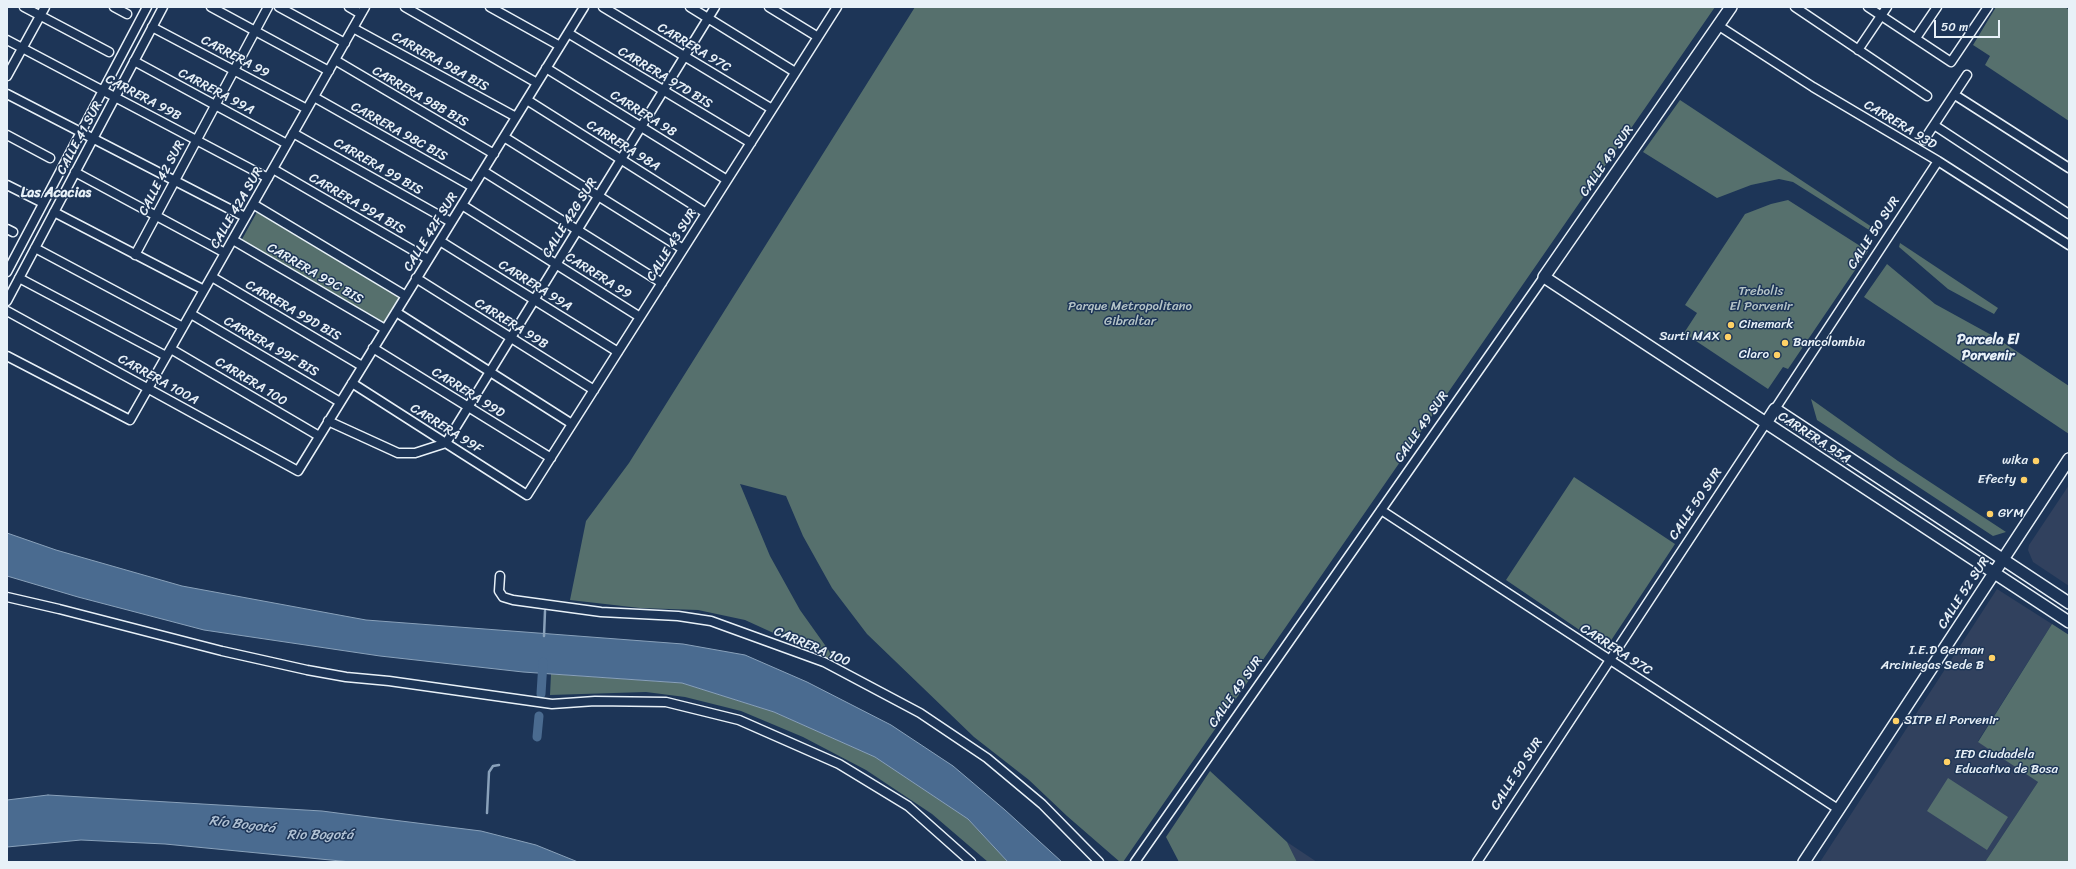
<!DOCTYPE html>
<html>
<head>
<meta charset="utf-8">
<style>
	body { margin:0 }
	#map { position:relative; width:2076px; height:869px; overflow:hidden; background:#1d3557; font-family:Sriracha,sans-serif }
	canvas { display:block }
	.frame { position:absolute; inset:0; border:8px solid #e8f1f8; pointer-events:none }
	.scale { position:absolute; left:1934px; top:20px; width:66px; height:18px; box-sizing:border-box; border:2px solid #e8f1f8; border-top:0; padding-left:5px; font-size:12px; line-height:14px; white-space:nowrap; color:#e8f1f8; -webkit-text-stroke:3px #1d3557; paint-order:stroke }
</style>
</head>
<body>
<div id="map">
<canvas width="2076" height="869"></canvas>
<div class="frame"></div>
<div class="scale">50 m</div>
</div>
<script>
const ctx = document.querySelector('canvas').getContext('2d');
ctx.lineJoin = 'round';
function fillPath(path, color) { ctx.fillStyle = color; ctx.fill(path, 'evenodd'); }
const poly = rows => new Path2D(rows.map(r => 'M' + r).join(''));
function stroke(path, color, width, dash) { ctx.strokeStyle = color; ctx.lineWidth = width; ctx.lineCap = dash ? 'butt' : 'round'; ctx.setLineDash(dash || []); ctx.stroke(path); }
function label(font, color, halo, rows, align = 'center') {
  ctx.font = font + ' Sriracha,sans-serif'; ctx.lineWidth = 3; ctx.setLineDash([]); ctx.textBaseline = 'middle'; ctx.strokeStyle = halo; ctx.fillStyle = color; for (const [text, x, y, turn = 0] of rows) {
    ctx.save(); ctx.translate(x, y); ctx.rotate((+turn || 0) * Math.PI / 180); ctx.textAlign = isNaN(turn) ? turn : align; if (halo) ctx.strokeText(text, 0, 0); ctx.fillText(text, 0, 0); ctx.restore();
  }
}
const built = poly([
	[2069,485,2069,586,2033,562,2028,550,2029,545],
	[1997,589,2052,624,1978,741,2038,782,1985,862,1820,862],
	[1287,842,1317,862,1297,862]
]);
const green = poly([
	[915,7,1715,7,1123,862,1120,862,1067,816,1029,780,974,737,867,634,832,588,803,536,786,496,740,484,770,556,800,610,837,662,745,620,698,610,640,608,570,600,586,521,629,463],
	[1996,7,2065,7,2069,10,2069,121,1985,65,1990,56,1973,45],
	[1680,100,1878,231,1877,235,1793,182,1779,179,1751,185,1717,198,1643,152],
	[1788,200,1868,251,1788,369,1783,367,1768,389,1684,333,1697,313,1685,305,1745,214,1771,204],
	[257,212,400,296,383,325,241,241],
	[1900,243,1998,308,1994,314,1948,289,1899,247],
	[1887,264,1935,304,1995,337,2069,386,2069,434,1864,297],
	[1811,399,1898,461,2006,532,1993,536,1817,420],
	[1574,477,1675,544,1606,648,1506,580],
	[2052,624,2069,635,2069,862,1985,862,2038,782,1978,742],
	[551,674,682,683,774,712,875,757,968,819,1008,862,988,862,932,814,866,770,803,737,741,711,685,697,646,692,550,695],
	[1210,771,1287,842,1297,862,1179,862,1166,837],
	[1948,778,2008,817,1987,850,1927,811]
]);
const water = poly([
	[7,533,56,550,182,586,366,620,683,644,745,655,807,682,891,725,953,766,1005,810,1062,862,1008,862,968,819,875,757,774,712,682,683,523,672,380,656,204,630,78,597,7,576,7,533],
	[48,795,322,811,345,814,481,831,536,845,578,862,351,862,165,844,81,840,7,847,7,800,48,795]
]);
const stream = poly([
	[544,636,545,611],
	[487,813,489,772,493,766,499,765]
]);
const canal = poly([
	[541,694,543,662],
	[537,737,539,716]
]);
const street = poly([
	[24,7,109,52],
	[114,7,127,14],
	[211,7,329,71],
	[279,7,345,43],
	[349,7,361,14],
	[405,7,537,83],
	[490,7,560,46],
	[603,7,772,109],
	[690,7,795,72],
	[769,7,818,37],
	[1795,7,1927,96],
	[1868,7,1951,62,1988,7],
	[1719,26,1813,87,1938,161,2069,245],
	[152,27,307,109],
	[353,28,516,117],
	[568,33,751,143],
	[1916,38,1937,7],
	[7,40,268,178],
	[1858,50,1887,7],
	[335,60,494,154],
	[134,61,287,144],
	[546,68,727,180],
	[7,76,45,7],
	[7,94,245,217],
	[1955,95,2069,168],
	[314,97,473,187],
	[527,100,706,213],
	[1934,125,2069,214],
	[293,133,451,222],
	[7,135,50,158],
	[504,137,683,249],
	[1924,140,1967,75],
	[273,169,428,259],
	[483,171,662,283],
	[75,172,225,253],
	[7,185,43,203],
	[253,204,406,296],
	[462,205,640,317],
	[54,212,204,290],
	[7,229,13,232],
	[233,240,385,329],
	[440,241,618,352],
	[35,248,183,327],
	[135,255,268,7],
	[7,272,147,7],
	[212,277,362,366],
	[19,278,166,356],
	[416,278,594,390],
	[7,301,163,7],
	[7,311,298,471,584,7],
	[396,312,572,424],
	[191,314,340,402],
	[373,348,551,458],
	[171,349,319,436],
	[7,356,130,420,365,7],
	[352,383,527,495,837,7],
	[1775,409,1938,161],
	[328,421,398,453,415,453,446,443,715,7],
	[1381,510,1838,809],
	[500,576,499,591,503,597,513,600,601,612,678,616,711,621,824,662,920,713,987,758,1042,804,1099,862],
	[7,597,59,609,222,651,307,670,346,677,389,681,552,704,595,701,666,702,739,720,839,764,908,806,971,862],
	[1135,862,1544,277],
	[1477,862,1766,423]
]);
const secondary = poly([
	[1731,7,1544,277,2069,622],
	[1766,423,1775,409,2069,603],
	[1804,862,2069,459]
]);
const markers = [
	[1731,325,4,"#ffd166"],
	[1728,337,4,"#ffd166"],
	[1785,343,4,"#ffd166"],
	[1777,355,4,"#ffd166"],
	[2036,461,4,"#ffd166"],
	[2024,480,4,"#ffd166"],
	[1990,514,4,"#ffd166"],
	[1992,658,4,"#ffd166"],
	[1896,721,4,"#ffd166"],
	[1947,762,4,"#ffd166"]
];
const streetNames = [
	["CARRERA 97C",694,48,31],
	["CARRERA 99",235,57,28],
	["CARRERA 98A BIS",440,62,29],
	["CARRERA 97D BIS",665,78,31],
	["CARRERA 99A",216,92,28],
	["CARRERA 98B BIS",420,97,30],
	["CARRERA 99B",143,98,28],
	["CARRERA 98",643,114,32],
	["CARRERA 93D",1900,125,31],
	["CARRERA 98C BIS",399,132,29],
	["CALLE 41 SUR",80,138,-62],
	["CARRERA 98A",623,146,32],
	["CALLE 49 SUR",1607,161,-55],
	["CARRERA 99 BIS",378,167,30],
	["CALLE 42 SUR",162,178,-62],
	["CARRERA 99A BIS",357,204,30],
	["CALLE 42A SUR",237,208,-60],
	["CALLE 42G SUR",570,218,-58],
	["CALLE 42F SUR",431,232,-58],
	["CALLE 50 SUR",1874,233,-57],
	["CALLE 43 SUR",672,245,-58],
	["CARRERA 99C BIS",315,274,30],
	["CARRERA 99",598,276,32],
	["CARRERA 99A",535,286,32],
	["CARRERA 99D BIS",293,311,30],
	["CARRERA 99B",511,324,32],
	["CARRERA 99F BIS",271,347,30],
	["CARRERA 100A",158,380,29],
	["CARRERA 100",251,382,31],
	["CARRERA 99D",468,393,32],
	["CALLE 49 SUR",1422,427,-55],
	["CARRERA 99F",446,429,32],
	["CARRERA 95A",1814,438,33],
	["CALLE 50 SUR",1696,504,-56],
	["CALLE 52 SUR",1964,593,-57],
	["CARRERA 100",812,647,23],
	["CARRERA 97C",1616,650,33],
	["CALLE 49 SUR",1236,692,-55],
	["CALLE 50 SUR",1517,774,-57]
];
const parkNames = [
	["Trebolis",1761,292],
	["El Porvenir",1761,307],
	["Parque Metropolitano",1130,307],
	["Gibraltar",1130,322]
];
const poiNames = [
	["Cinemark",1739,325],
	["Surti MAX",1720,337,"right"],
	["Bancolombia",1793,343],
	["Claro",1769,355,"right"],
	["wika",2028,461,"right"],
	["Efecty",2016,480,"right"],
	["GYM",1998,514],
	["I.E.D German",1984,651,"right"],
	["Arciniegas Sede B",1984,666,"right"],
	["SITP El Porvenir",1904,721],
	["IED Ciudadela",1955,755],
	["Educativa de Bosa",1955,770]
];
const neighbourhoodNames = [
	["Las Acacias",56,193],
	["Parcela El",1988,340],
	["Porvenir",1988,356]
];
const waterNames = [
	["Río Bogotá",242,825,7],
	["Rio Bogotá",320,835]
];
fillPath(built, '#31415e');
fillPath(green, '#56706d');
fillPath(water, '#4a6b90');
stroke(water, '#89a1ba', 1);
stroke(stream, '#89a1ba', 2.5);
stroke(canal, '#4a6b90', 9);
stroke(street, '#e8f1f8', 11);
stroke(secondary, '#e8f1f8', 14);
stroke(street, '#1d3557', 8);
stroke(secondary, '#1d3557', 11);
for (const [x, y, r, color] of markers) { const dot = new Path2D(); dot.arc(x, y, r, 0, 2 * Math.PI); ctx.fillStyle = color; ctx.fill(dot); stroke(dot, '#1d3557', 1.5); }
label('13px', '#e8f1f8', '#1d3557', streetNames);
label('13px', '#b5c4c7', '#1d3557', parkNames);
label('13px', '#e8f1f8', '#1d3557', poiNames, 'left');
label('bold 14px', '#e8f1f8', '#1d3557', neighbourhoodNames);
label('italic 14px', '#b1c2d4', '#1d3557', waterNames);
</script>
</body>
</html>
